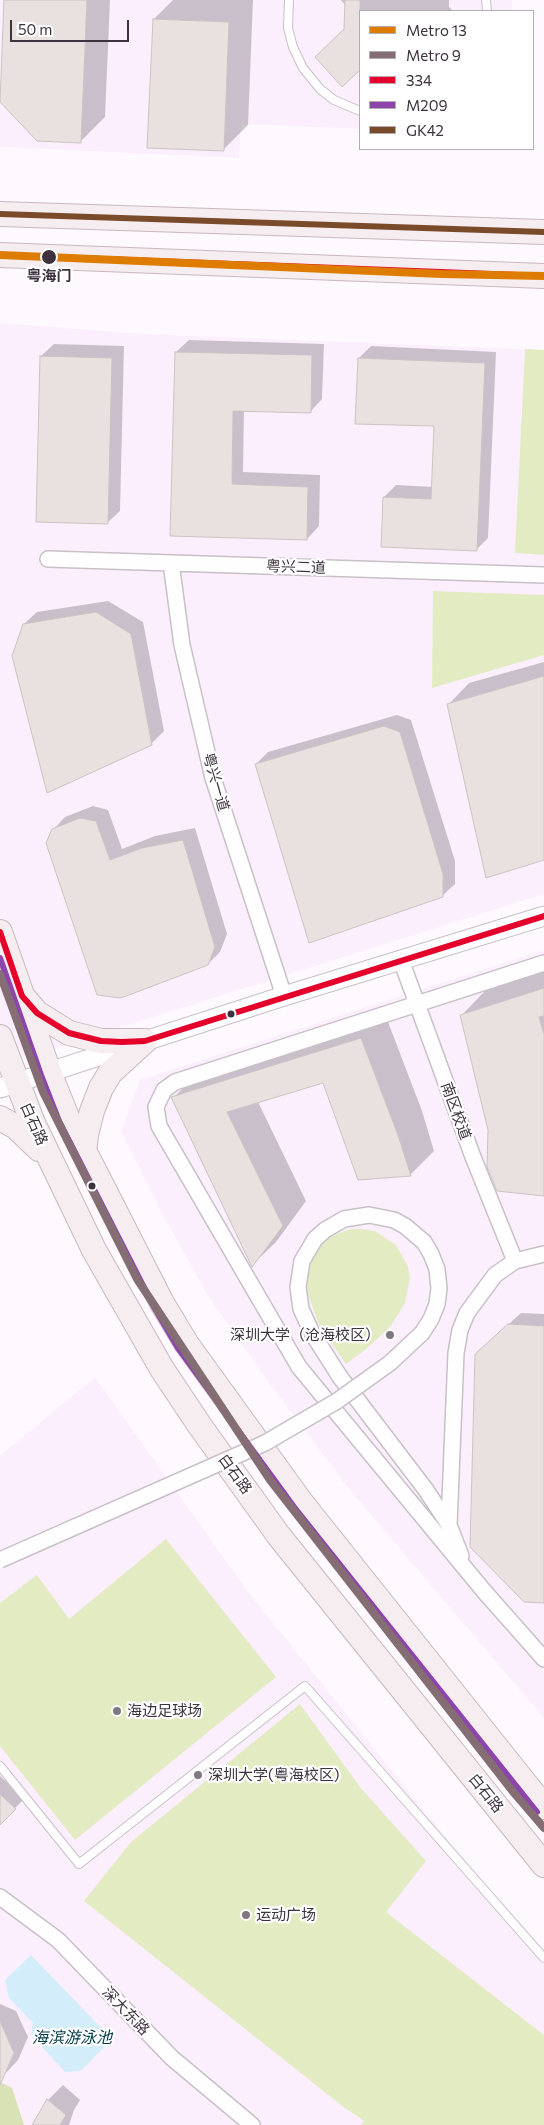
<!DOCTYPE html>
<html>
<head>
<meta charset="utf-8">
<style>
	body { margin:0 }
	#map { position:relative; width:544px; height:2125px; overflow:hidden; background:#fdf9fe; font-family:Commissioner,sans-serif }
	canvas { display:block }
	.legend { position:absolute; left:359px; top:10px; width:175px; height:140px; box-sizing:border-box; background:#fff; border:1px solid #b1adb2; margin:0; padding:6px 9px; list-style:none; font-size:15px; color:#3d323e }
	.legend li { display:flex; align-items:center; gap:10px; height:25px }
	.legend b { width:25px; border:1px solid #b1adb2 }
	.scale { position:absolute; left:10px; top:20px; width:119px; height:22px; box-sizing:border-box; border:2px solid #3d323e; border-top:0; padding-left:6px; font-size:15px; line-height:18px; white-space:nowrap; color:#3d323e; -webkit-text-stroke:4px #fff; paint-order:stroke }
</style>
</head>
<body>
<div id="map">
<canvas width="544" height="2125"></canvas>
<ul class="legend">
<li><b style="height:6px;background:#de7c00"></b>Metro 13</li>
<li><b style="height:6px;background:#846e74"></b>Metro 9</li>
<li><b style="height:6px;background:#e4002b"></b>334</li>
<li><b style="height:6px;background:#8e44ad"></b>M209</li>
<li><b style="height:6px;background:#7a4b2a"></b>GK42</li>
</ul>
<div class="scale">50 m</div>
</div>
<script>
const ctx = document.querySelector('canvas').getContext('2d');
ctx.lineJoin = 'round';
function fillPath(path, color) { ctx.fillStyle = color; ctx.fill(path, 'evenodd'); }
const poly = rows => new Path2D(rows.map(r => 'M' + r).join(''));
function stroke(path, color, width, dash) { ctx.strokeStyle = color; ctx.lineWidth = width; ctx.lineCap = dash ? 'butt' : 'round'; ctx.setLineDash(dash || []); ctx.stroke(path); }
function label(font, color, halo, rows, align = 'center') {
  ctx.font = font + ' Commissioner,"Noto Sans SC",sans-serif'; ctx.lineWidth = 4.5; ctx.setLineDash([]); ctx.textBaseline = 'middle'; ctx.strokeStyle = halo; ctx.fillStyle = color; for (const [text, x, y, turn = 0] of rows) {
    ctx.save(); ctx.translate(x, y); ctx.rotate((+turn || 0) * Math.PI / 180); ctx.textAlign = isNaN(turn) ? turn : align; if (halo) ctx.strokeText(text, 0, 0); ctx.fillText(text, 0, 0); ctx.restore();
  }
}
const built = poly([
	[0,0,512,0,512,11,360,11,360,129,241,124,239,158,0,147],
	[0,323,145,334,544,350,544,894,0,1065],
	[544,950,544,1718,349,1489,264,1376,207,1294,160,1210,121,1131,140,1080],
	[95,1377,248,1592,544,1959,544,2125,0,2125,0,1456]
]);
const green = poly([
	[525,349,544,350,544,555,515,553],
	[433,591,544,595,544,655,432,688],
	[351,1229,363,1229,375,1231,396,1245,408,1266,410,1279,405,1303,390,1327,365,1350,346,1364,319,1325,308,1294,307,1283,312,1258,319,1248,328,1239,339,1233],
	[166,1539,276,1677,75,1840,0,1746,0,1603,37,1575,69,1619],
	[300,1704,360,1787,426,1861,386,1912,544,2035,544,2125,361,2125,364,2121,341,2105,84,1901,131,1842]
]);
const forest = poly([
	[0,2082,12,2088,24,2125,0,2125]
]);
const water = poly([
	[31,1955,112,2039,81,2071,65,2072,31,2035,33,2023,9,1998,5,1980]
]);
const shadow = poly([
	[6,0,110,0,105,117,81,141],
	[173,0,253,0,248,125,223,150,154,19],
	[341,0,449,0,449,7,453,11,360,11,360,68,342,85,346,6],
	[189,340,324,344,322,399,310,412,244,410,243,472,320,475,319,526,307,539,172,535,176,352],
	[54,344,124,346,120,511,107,523,41,356],
	[371,346,496,352,488,538,476,550,384,497,396,485,433,487,435,425,359,358],
	[108,601,143,622,164,731,151,744,24,624,37,612],
	[544,662,544,859,448,705,469,683],
	[397,715,411,720,455,861,455,884,442,896,256,764,268,752],
	[93,806,108,810,122,849,155,836,195,828,227,934,220,952,208,964,53,830,65,817],
	[544,972,544,1195,489,1130,461,1016,485,991],
	[385,1014,422,1111,434,1151,410,1175,324,1081,258,1102,306,1201,276,1242,252,1265,172,1099,196,1075],
	[521,1313,544,1314,544,1602,489,1342],
	[0,1776,24,1799,2,1821,0,1820],
	[0,2004,16,2011,28,2037,18,2060,4,2075,0,2073],
	[63,2085,80,2100,74,2110,69,2125,35,2125,39,2113,48,2100]
]);
const building = poly([
	[4,0,87,0,81,143,37,141,0,102,4,0],
	[345,0,360,0,360,70,342,87,315,57,344,29,345,0],
	[153,19,229,22,224,151,147,148,153,19],
	[175,352,312,355,311,413,233,411,232,484,308,487,307,540,170,536,175,352],
	[40,356,112,358,108,524,36,522,40,356],
	[358,358,485,363,477,551,381,547,383,497,431,499,434,426,355,424,358,358],
	[96,612,131,634,152,745,47,793,12,656,23,624,96,612],
	[544,676,544,860,486,878,447,704,544,676],
	[384,726,400,732,443,874,443,897,309,943,255,764,384,726],
	[80,818,96,821,110,860,142,848,183,840,215,947,208,965,121,998,97,995,46,843,52,829,80,818],
	[544,988,544,1016,539,1017,544,1034,544,1196,497,1191,487,1167,488,1130,460,1015,544,988],
	[361,1038,398,1135,411,1176,358,1180,323,1083,227,1112,283,1226,252,1267,171,1097,361,1038],
	[508,1324,544,1326,544,1603,524,1602,470,1547,475,1354,508,1324],
	[0,1794,16,1809,0,1825,0,1794],
	[0,2021,14,2053,0,2085,0,2021],
	[47,2099,66,2115,60,2125,32,2125,47,2099]
]);
const service = poly([
	[289,0,288,28,293,47,303,68,320,89,334,100,360,111],
	[486,0,487,11],
	[0,1766,79,1864,305,1686,544,1958]
]);
const minor = poly([
	[48,559,544,575],
	[171,563,182,645,213,778,284,996],
	[401,960,473,1157,515,1261],
	[340,1377,426,1490,449,1525],
	[461,1556,449,1525,456,1353,460,1330,467,1313,495,1275,515,1261,544,1254],
	[483,1590,544,1659],
	[488,1596,299,1367,159,1126,156,1107,164,1090,175,1082,544,963],
	[0,1897,58,1940,172,2058,252,2125]
]);
const tertiary = poly([
	[0,1088,284,996,544,916]
]);
const primary = poly([
	[0,214,544,232],
	[0,255,544,276],
	[0,932,49,1072,67,1117,162,1303,186,1343,301,1502,544,1807],
	[25,999,37,1013,69,1033,101,1041,145,1041],
	[0,1037,33,1123,94,1250,162,1369,200,1426,279,1536,544,1865],
	[0,1118,16,1127,39,1149],
	[84,1152,86,1135,92,1111,101,1088,110,1073,145,1041]
]);
const minorBridge = poly([
	[0,1560,265,1443,337,1401,390,1363,422,1333,431,1319,437,1304,439,1288,437,1269,431,1254,424,1242,405,1226,394,1220,369,1215,344,1219,325,1230,315,1239,302,1261,298,1287,301,1309,312,1333,340,1377]
]);
const bus1 = poly([
	[0,255,544,276],
	[0,932,22,996,37,1013,69,1033,101,1041,122,1042,145,1041,544,916]
]);
const bus2 = poly([
	[0,958,41,1075,59,1121,154,1307,178,1348,294,1507,537,1812]
]);
const bus3 = poly([
	[0,214,544,232]
]);
const metro1 = poly([
	[0,255,442,274,544,276]
]);
const metro2 = poly([
	[0,974,43,1092,137,1279,270,1480,514,1793,544,1828]
]);
const markers = [
	[49,257,8,"#3d323e"],
	[231,1014,4.5,"#3d323e"],
	[92,1186,4.5,"#3d323e"],
	[390,1335,5,"#807881"],
	[117,1711,5,"#807881"],
	[198,1775,5,"#807881"],
	[246,1915,5,"#807881"]
];
const stopNames = [
	["粤海门",49,276]
];
const streetNames = [
	["粤兴二道",296,567,2],
	["粤兴一道",216,782,74],
	["南区校道",456,1111,70],
	["白石路",34,1124,66],
	["白石路",235,1474,54],
	["白石路",486,1793,51],
	["深大东路",126,2011,46]
];
const poiNames = [
	["深圳大学（沧海校区）",380,1335,"right"],
	["海边足球场",127,1711],
	["深圳大学(粤海校区)",208,1775],
	["运动广场",256,1915]
];
const waterNames = [
	["海滨游泳池",72,2038]
];
fillPath(built, '#fceffd');
fillPath(green, '#e3ebc3');
fillPath(forest, '#d9e2b4');
fillPath(water, '#d3eefa');
fillPath(shadow, '#0003');
fillPath(building, '#e8e1df');
stroke(building, '#cbc4c2', 1);
stroke(service, '#c7c0c7', 10);
stroke(minor, '#c7c0c7', 18);
stroke(tertiary, '#c7c0c7', 21);
stroke(primary, '#c8b8be', 26);
stroke(service, '#fffeff', 8);
stroke(minor, '#fffeff', 15);
stroke(tertiary, '#fffeff', 19);
stroke(primary, '#f6edf0', 24);
stroke(minorBridge, '#c7c0c7', 18, []);
stroke(minorBridge, '#fffeff', 15);
stroke(bus1, '#e4002b', 6);
stroke(bus2, '#8e44ad', 6);
stroke(bus3, '#7a4b2a', 6);
stroke(metro1, '#de7c00', 8);
stroke(metro2, '#846e74', 8);
for (const [x, y, r, color] of markers) { const dot = new Path2D(); dot.arc(x, y, r, 0, 2 * Math.PI); ctx.fillStyle = color; ctx.fill(dot); stroke(dot, '#fff', 2); }
label('bold 15px', '#3d323e', '#fff', stopNames);
label('15px', '#3d323e', '#fff', streetNames);
label('15px', '#3d323e', '#fff', poiNames, 'left');
label('italic 16px', '#003a47', '#fff', waterNames);
</script>
</body>
</html>
